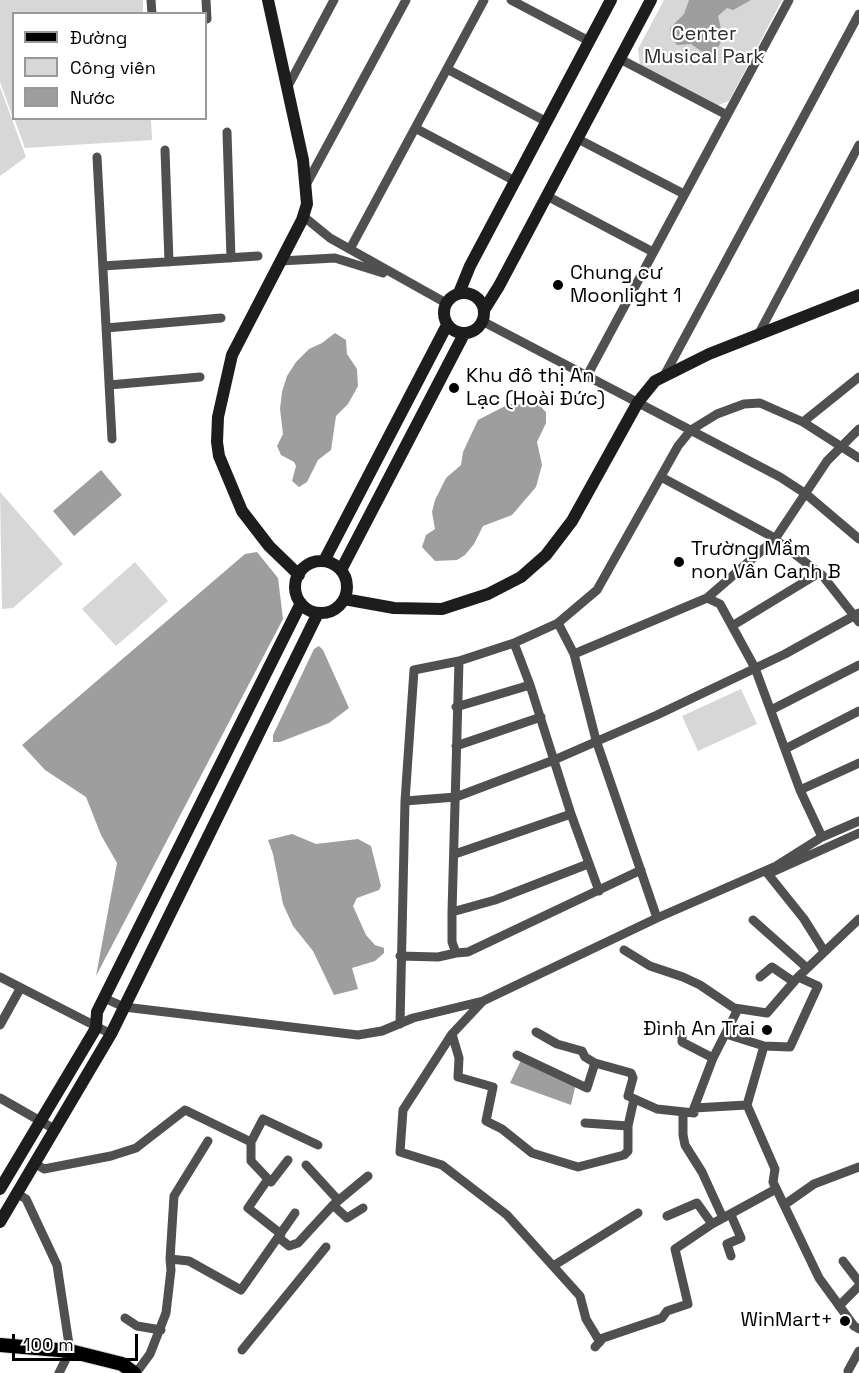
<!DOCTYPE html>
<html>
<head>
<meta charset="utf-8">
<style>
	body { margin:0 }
	#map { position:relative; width:859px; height:1373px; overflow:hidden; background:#fff; font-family:"Space Grotesk",sans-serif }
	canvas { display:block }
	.legend { position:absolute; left:12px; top:12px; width:195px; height:108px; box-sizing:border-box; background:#fff; border:2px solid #999; margin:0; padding:8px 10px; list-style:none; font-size:18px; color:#000 }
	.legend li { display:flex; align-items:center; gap:12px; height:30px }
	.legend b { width:30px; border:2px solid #999 }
	.scale { position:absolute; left:12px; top:1334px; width:126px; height:27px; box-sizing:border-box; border:3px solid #000; border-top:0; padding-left:8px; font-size:18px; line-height:21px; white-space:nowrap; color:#000; -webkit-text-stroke:4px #fff; paint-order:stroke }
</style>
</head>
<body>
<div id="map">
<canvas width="859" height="1373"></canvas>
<ul class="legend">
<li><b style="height:8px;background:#000"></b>Đường</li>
<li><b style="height:16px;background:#d7d7d7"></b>Công viên</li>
<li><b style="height:16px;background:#9e9e9e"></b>Nước</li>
</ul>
<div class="scale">100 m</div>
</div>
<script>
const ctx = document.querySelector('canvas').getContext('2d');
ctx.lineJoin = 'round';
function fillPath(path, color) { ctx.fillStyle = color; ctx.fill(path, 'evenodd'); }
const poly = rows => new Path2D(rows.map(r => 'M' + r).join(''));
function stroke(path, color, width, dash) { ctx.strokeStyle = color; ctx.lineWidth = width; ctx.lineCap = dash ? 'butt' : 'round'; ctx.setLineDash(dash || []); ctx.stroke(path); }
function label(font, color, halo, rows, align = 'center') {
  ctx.font = font + ' "Space Grotesk",sans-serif'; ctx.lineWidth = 4.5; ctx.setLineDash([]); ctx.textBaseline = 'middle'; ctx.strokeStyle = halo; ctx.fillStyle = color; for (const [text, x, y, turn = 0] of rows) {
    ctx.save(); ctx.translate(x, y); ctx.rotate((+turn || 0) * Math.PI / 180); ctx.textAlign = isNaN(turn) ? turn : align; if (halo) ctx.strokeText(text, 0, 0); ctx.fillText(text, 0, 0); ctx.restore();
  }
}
const green = poly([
	[0,0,143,0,143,13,14,14,13,118,0,82],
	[664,0,782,0,729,101,716,106,640,66,638,49],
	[0,87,26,157,0,176],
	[14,118,151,119,152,140,25,148],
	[0,492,63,564,13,608,2,609],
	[135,562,168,601,116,646,82,609],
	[741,689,757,724,698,751,682,716]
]);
const water = poly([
	[689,0,751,0,733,10,727,8,718,16,723,38,716,51,708,56,691,44,677,45,670,35,670,28,684,14],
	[335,333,346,340,347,354,357,369,358,386,348,404,336,416,331,450,318,460,307,482,299,487,292,481,296,466,294,462,281,455,277,446,283,434,280,409,282,392,287,376,296,362,309,349,322,343],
	[509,404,539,405,546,412,546,423,537,442,542,465,536,487,512,515,483,526,474,544,465,555,457,560,435,561,422,547,426,535,435,529,432,512,435,500,446,478,461,465,463,452,478,420],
	[101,470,122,495,74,536,53,511],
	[257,552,278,578,283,619,96,976,117,863,101,835,86,797,45,770,22,745,245,554],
	[319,646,323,650,349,708,329,723,280,742,273,742,273,735,314,649],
	[292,834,316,844,358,839,371,846,381,886,379,890,357,898,353,906,366,935,375,945,384,948,384,953,375,961,352,968,358,989,334,995,313,951,293,926,283,904,273,854,268,840],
	[522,1058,576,1083,571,1105,510,1083]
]);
const street = poly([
	[151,0,152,14],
	[206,0,207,19],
	[511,0,589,41],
	[620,59,727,115],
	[447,69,547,122],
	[287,88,334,0],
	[415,128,515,181],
	[227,132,231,258],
	[578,139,684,194],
	[165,150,169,262],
	[97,157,112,439],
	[307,183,406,0],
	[547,196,653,252],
	[303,216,330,238,446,303],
	[350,249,484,0],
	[280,261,335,258,383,273],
	[103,266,258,256],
	[482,321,780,477,806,494,859,539],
	[106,328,221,318],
	[758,335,859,145],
	[588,374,789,0],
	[664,376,859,14],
	[109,385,200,377],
	[803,422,859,377],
	[661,477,771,536,822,575,859,622],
	[707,598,720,604,755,668,800,790,822,837],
	[558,623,574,654,707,598,775,539,827,461,859,429],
	[732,626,819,573],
	[514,643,530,685],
	[574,654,596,740,657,918],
	[459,661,452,912,452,942,456,953,468,952,641,870],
	[456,707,530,685,571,814,599,891],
	[771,710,859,665],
	[456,746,541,717],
	[785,749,859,711],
	[800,790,859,763],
	[405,801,456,797,554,760,657,715,785,654,859,613],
	[455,854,571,814],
	[452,912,495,900,588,864],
	[753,920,807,968],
	[624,950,650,966,683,977,700,985,734,1008,767,1013,798,977,859,919],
	[824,951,804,919,768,874,859,833],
	[400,956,438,957,456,953],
	[0,977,111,1034],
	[760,977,772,967,794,982],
	[104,998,124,1007,358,1035,382,1031,413,1018,483,1001,657,918,776,866,822,837,859,821],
	[482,1002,452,1034,403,1110,400,1152,442,1165,507,1215,580,1296,586,1319,600,1342],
	[400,1024,405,801,414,670,459,661,514,643,558,623,597,590,678,446,691,430,717,414,744,404,760,403,803,422,859,458],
	[0,1025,20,989],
	[536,1032,557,1044,582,1051,585,1057,595,1063,631,1073,633,1078,628,1096,657,1109,694,1113,694,1108,747,1105],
	[452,1034,459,1058,458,1077,493,1087,486,1121,502,1129,532,1153,578,1167,624,1155,628,1151,628,1126],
	[682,1034,682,1042,713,1058],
	[726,1034,764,1046,790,1047,818,986,798,977],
	[764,1046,747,1105,775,1169,773,1182,819,1278,854,1326,859,1329],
	[517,1055,587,1088,595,1063],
	[0,1098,56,1130],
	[694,1108,713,1058,738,1009],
	[683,1112,683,1135,685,1145,702,1172,723,1218],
	[585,1123,628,1126,634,1099],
	[251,1142,251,1161,268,1179,248,1208,281,1234],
	[36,1164,44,1169,111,1156,136,1148,185,1110,251,1142,263,1119,318,1145],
	[306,1165,338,1200],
	[268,1179,271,1182,288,1160],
	[18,1194,26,1199,57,1265,70,1351,59,1373],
	[333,1205,347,1218,363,1208],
	[784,1205,814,1184,859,1167],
	[667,1216,697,1203,712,1224],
	[278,1237,289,1246,298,1243,333,1205,368,1176],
	[731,1256,727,1244,741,1238,731,1215],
	[170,1259,189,1261,241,1290,295,1213],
	[843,1261,859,1282],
	[553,1266,638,1213],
	[839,1306,859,1286],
	[125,1318,137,1326,161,1330],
	[595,1347,603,1338,662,1318,667,1311,688,1304,675,1249,712,1224,776,1189],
	[242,1350,326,1247],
	[848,1371,859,1351],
	[136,1373,150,1354,166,1313,171,1270,170,1259,174,1196,208,1141]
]);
const secondary = poly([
	[268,0,303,160,307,204,302,220,232,355,218,417,217,442,219,456,242,511,269,546,299,575],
	'444 313a20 20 0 1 1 40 0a20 20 0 1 1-40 0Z',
	[459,293,470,266,611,0],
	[484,310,499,286,651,0],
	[324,561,447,325],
	'295 587a26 26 0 1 1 52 0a26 26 0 1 1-52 0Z',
	[341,570,464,334],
	[344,599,394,608,442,609,488,594,521,577,546,555,572,521,638,402,655,381,709,354,859,295],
	[0,1189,96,1028,97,1012,301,603],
	[0,1222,111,1034,318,613]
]);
const primary = poly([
	[0,1345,70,1351,122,1364,134,1373]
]);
const markers = [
	[558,285,6,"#000"],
	[454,388,6,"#000"],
	[679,562,6,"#000"],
	[767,1030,6,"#000"],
	[845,1321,6,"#000"]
];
const parkNames = [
	["Center",704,35],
	["Musical Park",704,58]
];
const poiNames = [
	["Chung cư",570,274],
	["Moonlight 1",570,297],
	["Khu đô thị An",466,377],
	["Lạc (Hoài Đức)",466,400],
	["Trường Mầm",691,550],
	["non Vân Canh B",691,573],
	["Đình An Trai",755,1030,"right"],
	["WinMart+",833,1321,"right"]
];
fillPath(green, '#d7d7d7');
fillPath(water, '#9e9e9e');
stroke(primary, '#dbdbdb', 16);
stroke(street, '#505050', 9);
stroke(secondary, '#1d1d1d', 12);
stroke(primary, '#000', 14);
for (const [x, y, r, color] of markers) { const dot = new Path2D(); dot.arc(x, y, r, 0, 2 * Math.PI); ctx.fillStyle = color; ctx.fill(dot); stroke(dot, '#fff', 2); }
label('20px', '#2e2e2e', '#fff', parkNames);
label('20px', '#000', '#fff', poiNames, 'left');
</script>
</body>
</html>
